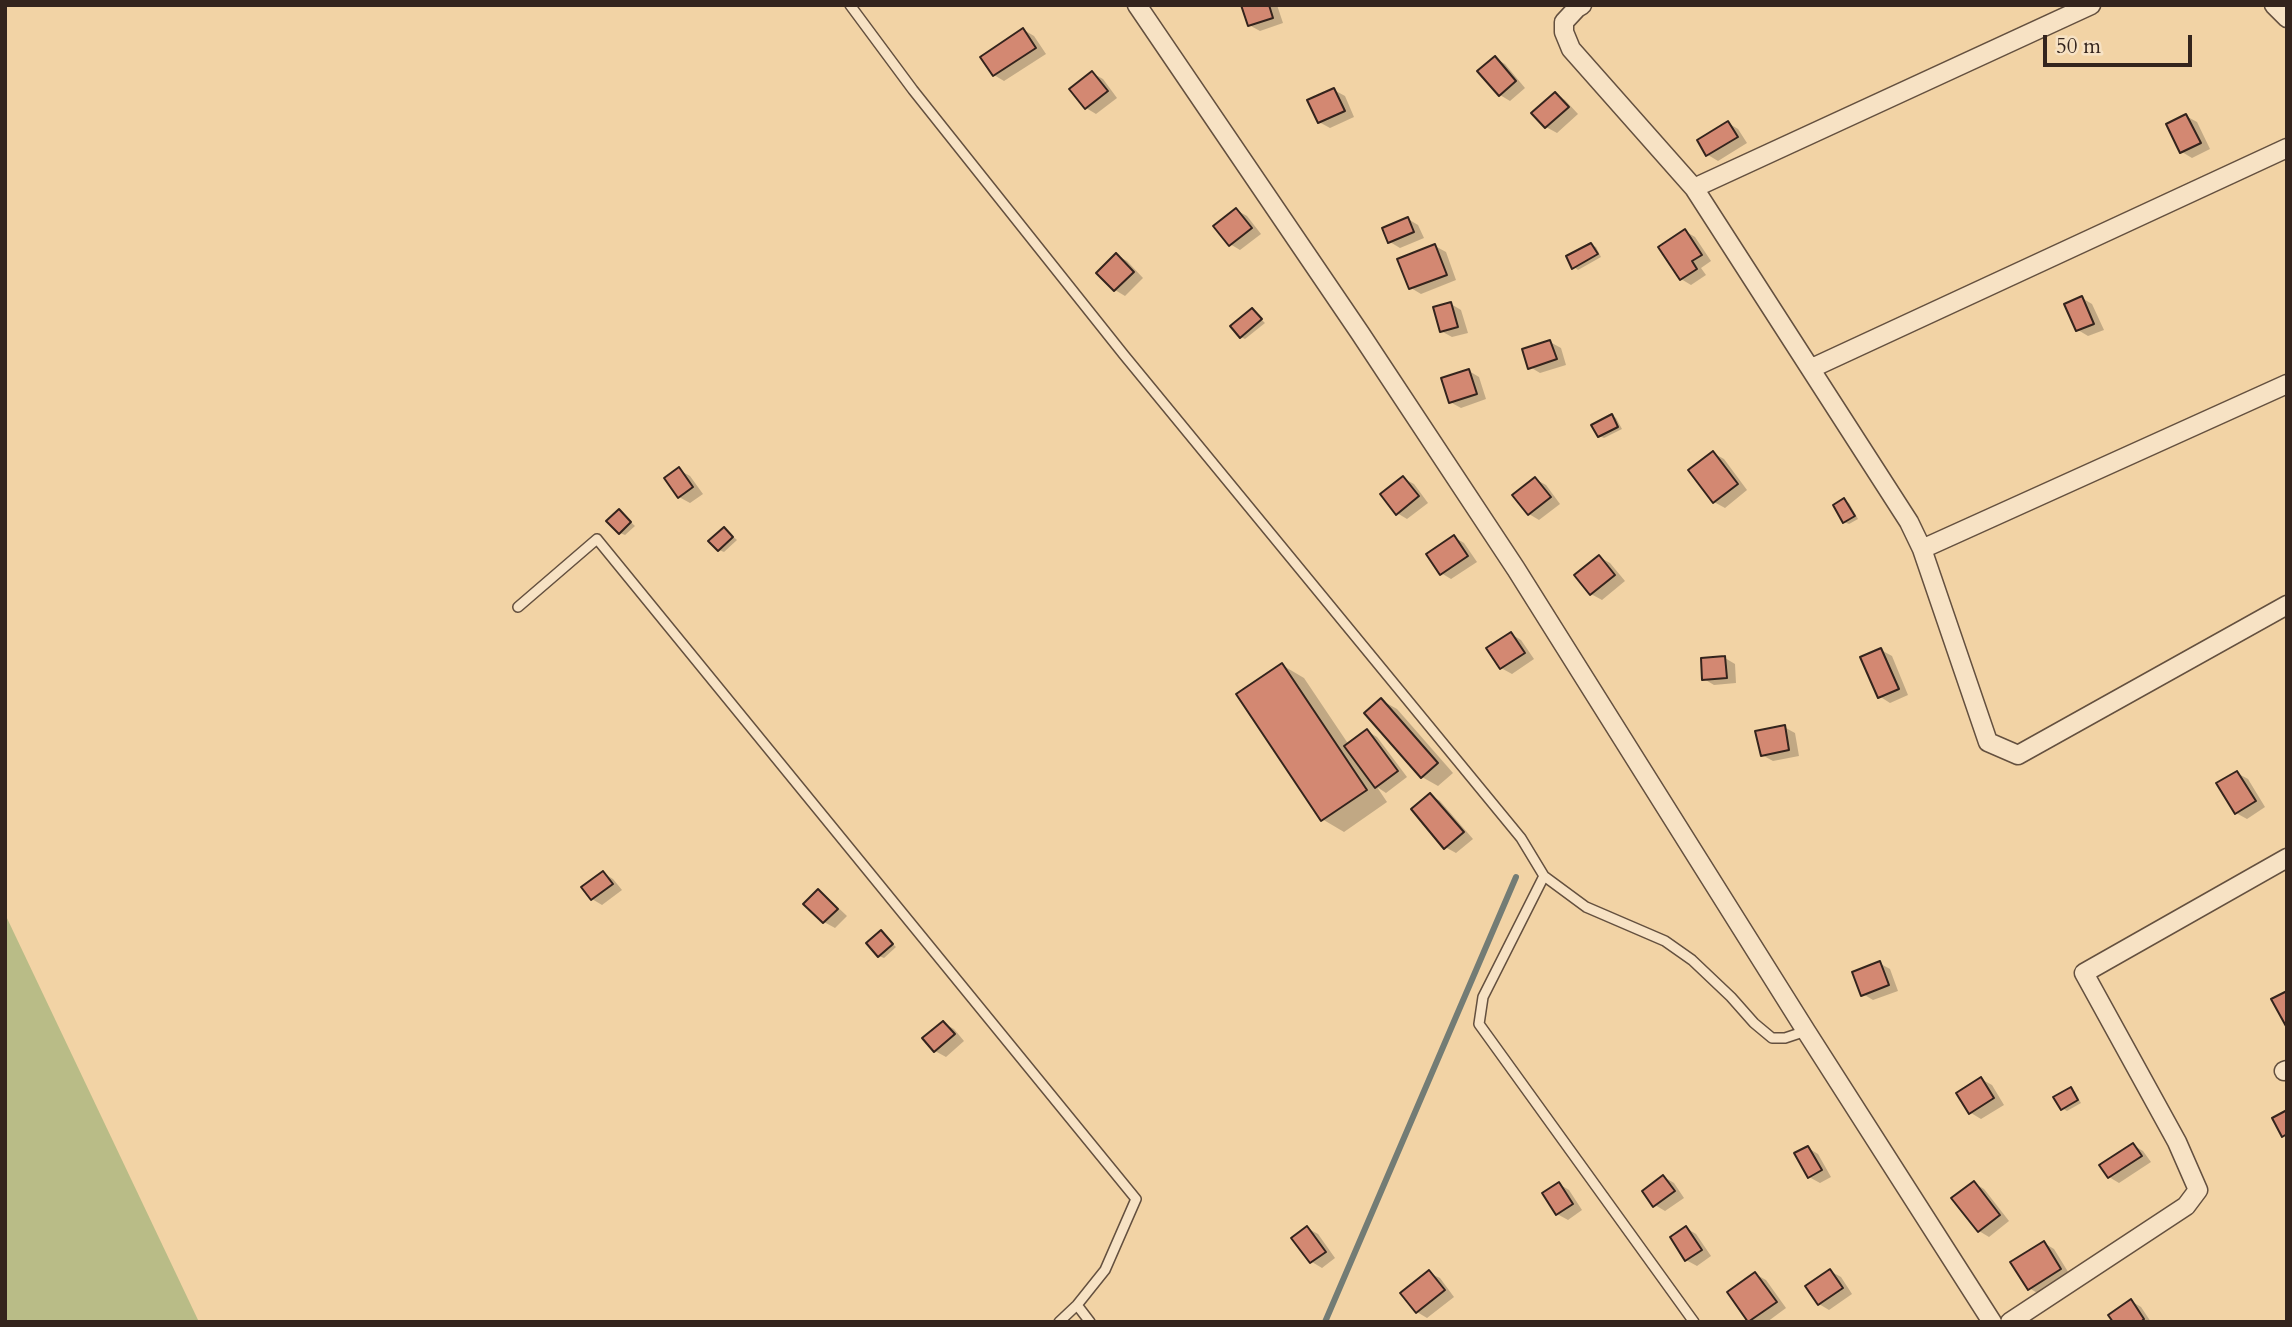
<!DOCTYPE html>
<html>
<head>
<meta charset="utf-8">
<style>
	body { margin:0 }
	#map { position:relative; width:2292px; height:1327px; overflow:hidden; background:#f2d3a5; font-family:Cardo,serif }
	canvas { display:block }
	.frame { position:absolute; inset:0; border:7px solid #34241d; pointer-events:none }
	.scale { position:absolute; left:2043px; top:35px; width:149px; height:32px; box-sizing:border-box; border:4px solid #34241d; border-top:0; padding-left:9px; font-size:21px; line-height:24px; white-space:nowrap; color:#34241d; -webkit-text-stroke:5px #f7e2c4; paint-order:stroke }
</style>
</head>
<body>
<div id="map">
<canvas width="2292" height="1327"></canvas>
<div class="frame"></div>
<div class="scale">50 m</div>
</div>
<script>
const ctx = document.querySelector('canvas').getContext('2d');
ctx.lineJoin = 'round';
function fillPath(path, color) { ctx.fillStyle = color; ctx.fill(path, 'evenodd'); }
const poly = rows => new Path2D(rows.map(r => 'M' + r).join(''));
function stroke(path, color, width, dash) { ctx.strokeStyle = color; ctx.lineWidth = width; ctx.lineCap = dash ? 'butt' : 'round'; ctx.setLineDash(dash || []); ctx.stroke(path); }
const green = poly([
	[5,914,199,1322,5,1322]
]);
const shadow = poly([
	[1243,5,1277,5,1283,23,1260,31,1249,25],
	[1024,30,1034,36,1046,54,1004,81,994,75],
	[1495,58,1505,64,1525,88,1510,101,1500,95],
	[1092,73,1103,79,1117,98,1096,114,1086,108],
	[1334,90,1345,96,1354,117,1330,128,1319,122],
	[1555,94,1565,100,1578,114,1557,133,1546,127,1534,113],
	[2186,116,2197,122,2210,149,2192,158,2182,152,2168,125],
	[1728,123,1738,129,1747,143,1718,161,1708,155],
	[1236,210,1247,216,1261,234,1240,250,1230,244],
	[1408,219,1418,225,1424,238,1400,248,1390,242],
	[1685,231,1695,237,1711,261,1701,268,1706,275,1691,285,1681,279],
	[1591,245,1596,247,1601,257,1578,270,1574,267],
	[1435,246,1446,252,1456,280,1421,294,1411,288],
	[1116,255,1127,261,1143,278,1125,296,1115,290],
	[2082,298,2092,304,2104,330,2088,336,2078,330],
	[1451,304,1461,310,1468,333,1452,337,1441,331],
	[1252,310,1265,323,1245,339,1241,337],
	[1550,342,1561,348,1566,365,1540,373,1530,367],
	[1469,371,1479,377,1486,399,1461,408,1450,402],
	[1612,416,1616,418,1622,429,1604,438,1599,436],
	[1713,453,1724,459,1747,490,1725,508,1714,502],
	[679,470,690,476,703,494,690,503,679,497],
	[1403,478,1414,484,1428,503,1407,519,1397,513],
	[1535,479,1546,485,1560,504,1539,520,1529,514],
	[1844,500,1849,503,1858,519,1849,524,1844,522],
	[619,511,635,526,625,535,620,533],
	[724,529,737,540,724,552,719,550],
	[1454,537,1464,543,1477,562,1451,579,1441,573],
	[1599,557,1610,563,1625,581,1602,600,1591,594],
	[1511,634,1521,640,1534,659,1512,674,1501,668],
	[1881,650,1892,656,1908,695,1890,703,1879,696],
	[1725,658,1735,664,1736,683,1714,685,1704,679],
	[1282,665,1304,678,1349,745,1367,731,1377,737,1407,777,1386,793,1377,787,1387,802,1344,832,1322,819],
	[1381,700,1397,709,1453,773,1438,786,1422,777],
	[1784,727,1795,733,1799,756,1773,761,1762,755],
	[2237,773,2248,779,2265,807,2247,819,2236,813],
	[1430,795,1440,801,1473,839,1456,853,1445,847],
	[603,873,613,879,622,890,602,905,592,899],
	[818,892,828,898,847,916,835,928,824,922,806,904],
	[881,932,896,947,884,958,879,956],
	[1879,963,1890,969,1898,991,1873,1000,1863,994],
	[943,1023,954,1029,964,1041,946,1057,935,1051],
	[1981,1079,1992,1085,2004,1105,1981,1119,1971,1113],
	[2071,1089,2075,1092,2081,1103,2067,1111,2062,1108],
	[2133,1145,2143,1151,2151,1162,2119,1183,2109,1177],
	[1808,1148,1818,1154,1831,1177,1820,1183,1809,1177],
	[1664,1177,1674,1183,1684,1198,1665,1211,1655,1205],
	[1974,1183,1984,1189,2009,1221,1989,1237,1979,1231],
	[1559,1184,1569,1190,1582,1210,1568,1220,1557,1214],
	[1307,1228,1318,1234,1335,1258,1322,1268,1312,1262,1294,1238],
	[1686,1228,1696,1234,1711,1256,1697,1266,1686,1260],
	[2044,1243,2054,1249,2070,1275,2039,1294,2029,1288],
	[1830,1271,1841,1277,1852,1294,1829,1310,1819,1304],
	[1429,1273,1440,1278,1454,1297,1427,1318,1417,1312],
	[1755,1274,1766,1280,1786,1308,1767,1322,1750,1321,1729,1293],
	[2131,1301,2141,1307,2151,1322,2115,1322]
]);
const stream = poly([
	[1325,1322,1516,877]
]);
const building = poly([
	[1241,5,1269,5,1273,18,1248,26,1241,5],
	[1023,28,1036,48,993,76,980,57,1023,28],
	[1495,56,1516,81,1499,96,1477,71,1495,56],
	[1092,71,1108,91,1085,109,1069,89,1092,71],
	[1334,88,1345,111,1318,123,1307,100,1334,88],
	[1555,92,1569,107,1545,128,1531,113,1555,92],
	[2186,114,2201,143,2180,153,2166,124,2186,114],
	[1728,121,1738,137,1706,156,1697,140,1728,121],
	[1236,208,1252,228,1229,246,1213,226,1236,208],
	[1408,217,1414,232,1388,243,1382,228,1408,217],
	[1685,229,1702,255,1692,261,1697,269,1680,280,1658,247,1685,229],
	[1591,243,1598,254,1572,269,1566,256,1591,243],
	[1435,244,1447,275,1409,289,1397,259,1435,244],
	[1116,253,1134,272,1114,291,1096,273,1116,253],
	[2082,296,2094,324,2076,331,2064,304,2082,296],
	[1451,302,1458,327,1440,332,1433,307,1451,302],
	[1252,308,1262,319,1240,338,1230,326,1252,308],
	[1550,340,1557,359,1528,369,1522,349,1550,340],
	[1469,369,1477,394,1449,403,1441,378,1469,369],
	[1612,414,1618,427,1598,437,1591,425,1612,414],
	[1713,451,1738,484,1713,503,1688,470,1713,451],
	[679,467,693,487,678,498,664,478,679,467],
	[1403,476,1419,496,1396,515,1380,494,1403,476],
	[1535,477,1551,497,1528,515,1512,495,1535,477],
	[1844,498,1855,516,1843,523,1833,505,1844,498],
	[619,509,631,522,619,534,606,521,619,509],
	[724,527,733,537,718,551,708,541,724,527],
	[1454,535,1468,556,1440,575,1426,554,1454,535],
	[1599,555,1615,575,1590,595,1574,575,1599,555],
	[1511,632,1525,653,1500,669,1486,648,1511,632],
	[1881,648,1899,689,1878,698,1860,657,1881,648],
	[1725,656,1727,678,1702,680,1701,658,1725,656],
	[1282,663,1367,790,1321,821,1236,694,1282,663],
	[1381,698,1438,763,1421,778,1364,713,1381,698],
	[1785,725,1789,750,1761,756,1755,731,1785,725],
	[1367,729,1398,771,1375,788,1344,746,1367,729],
	[2237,771,2256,801,2235,814,2216,783,2237,771],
	[1430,793,1464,832,1444,849,1411,809,1430,793],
	[603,871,613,884,591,900,581,887,603,871],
	[818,889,838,909,823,923,803,904,818,889],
	[881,930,893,944,878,957,866,943,881,930],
	[1880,961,1889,985,1861,996,1852,972,1880,961],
	[2287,991,2287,1028,2271,999,2287,991],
	[943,1021,955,1034,934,1052,922,1038,943,1021],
	[1981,1077,1994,1098,1969,1114,1956,1093,1981,1077],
	[2071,1087,2078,1100,2061,1110,2053,1097,2071,1087],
	[2287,1110,2287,1134,2282,1137,2272,1118,2287,1110],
	[2133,1143,2142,1156,2108,1178,2099,1165,2133,1143],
	[1808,1146,1822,1170,1808,1178,1794,1153,1808,1146],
	[1663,1175,1675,1191,1653,1207,1642,1191,1663,1175],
	[1974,1181,2000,1215,1978,1232,1951,1198,1974,1181],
	[1559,1182,1573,1204,1556,1215,1542,1193,1559,1182],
	[1307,1226,1326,1252,1310,1263,1291,1238,1307,1226],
	[1686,1226,1702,1250,1685,1261,1670,1237,1686,1226],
	[2044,1241,2061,1269,2028,1290,2010,1262,2044,1241],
	[1830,1269,1843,1288,1818,1305,1805,1286,1830,1269],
	[1429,1270,1445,1290,1416,1313,1400,1293,1429,1270],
	[1755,1272,1777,1302,1748,1322,1727,1292,1755,1272],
	[2131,1299,2144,1319,2141,1322,2113,1322,2108,1315,2131,1299]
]);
const service = poly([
	[850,5,913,90,1124,355,1521,838,1544,876,1586,907,1665,941,1692,960,1731,997,1754,1023,1772,1038,1785,1038,1806,1031],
	[518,607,597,539,1136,1199,1105,1270,1077,1305,1059,1322],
	[1544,876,1483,997,1479,1024,1694,1322],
	[1077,1305,1090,1322]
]);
const minor = poly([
	[1137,5,1360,333,1516,569,1806,1031,1992,1322],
	[1582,5,1577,8,1564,22,1564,32,1571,49,1694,188,1909,522,1922,549],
	[2274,5,2287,18],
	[1694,188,2091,5],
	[1812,368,2287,148],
	[2287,384,1922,549,1988,742,2018,755,2287,605],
	[2284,1071,2287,1070],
	[2010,1322,2186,1206,2198,1190,2177,1142,2084,973,2287,858]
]);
fillPath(green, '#b9bc87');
fillPath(shadow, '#0003');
stroke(stream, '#737c75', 6);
fillPath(building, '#d38872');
stroke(building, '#34241d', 2);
stroke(service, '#64503f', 12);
stroke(minor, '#64503f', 21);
stroke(service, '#f7e2c4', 9);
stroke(minor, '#f7e2c4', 18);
</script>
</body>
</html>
